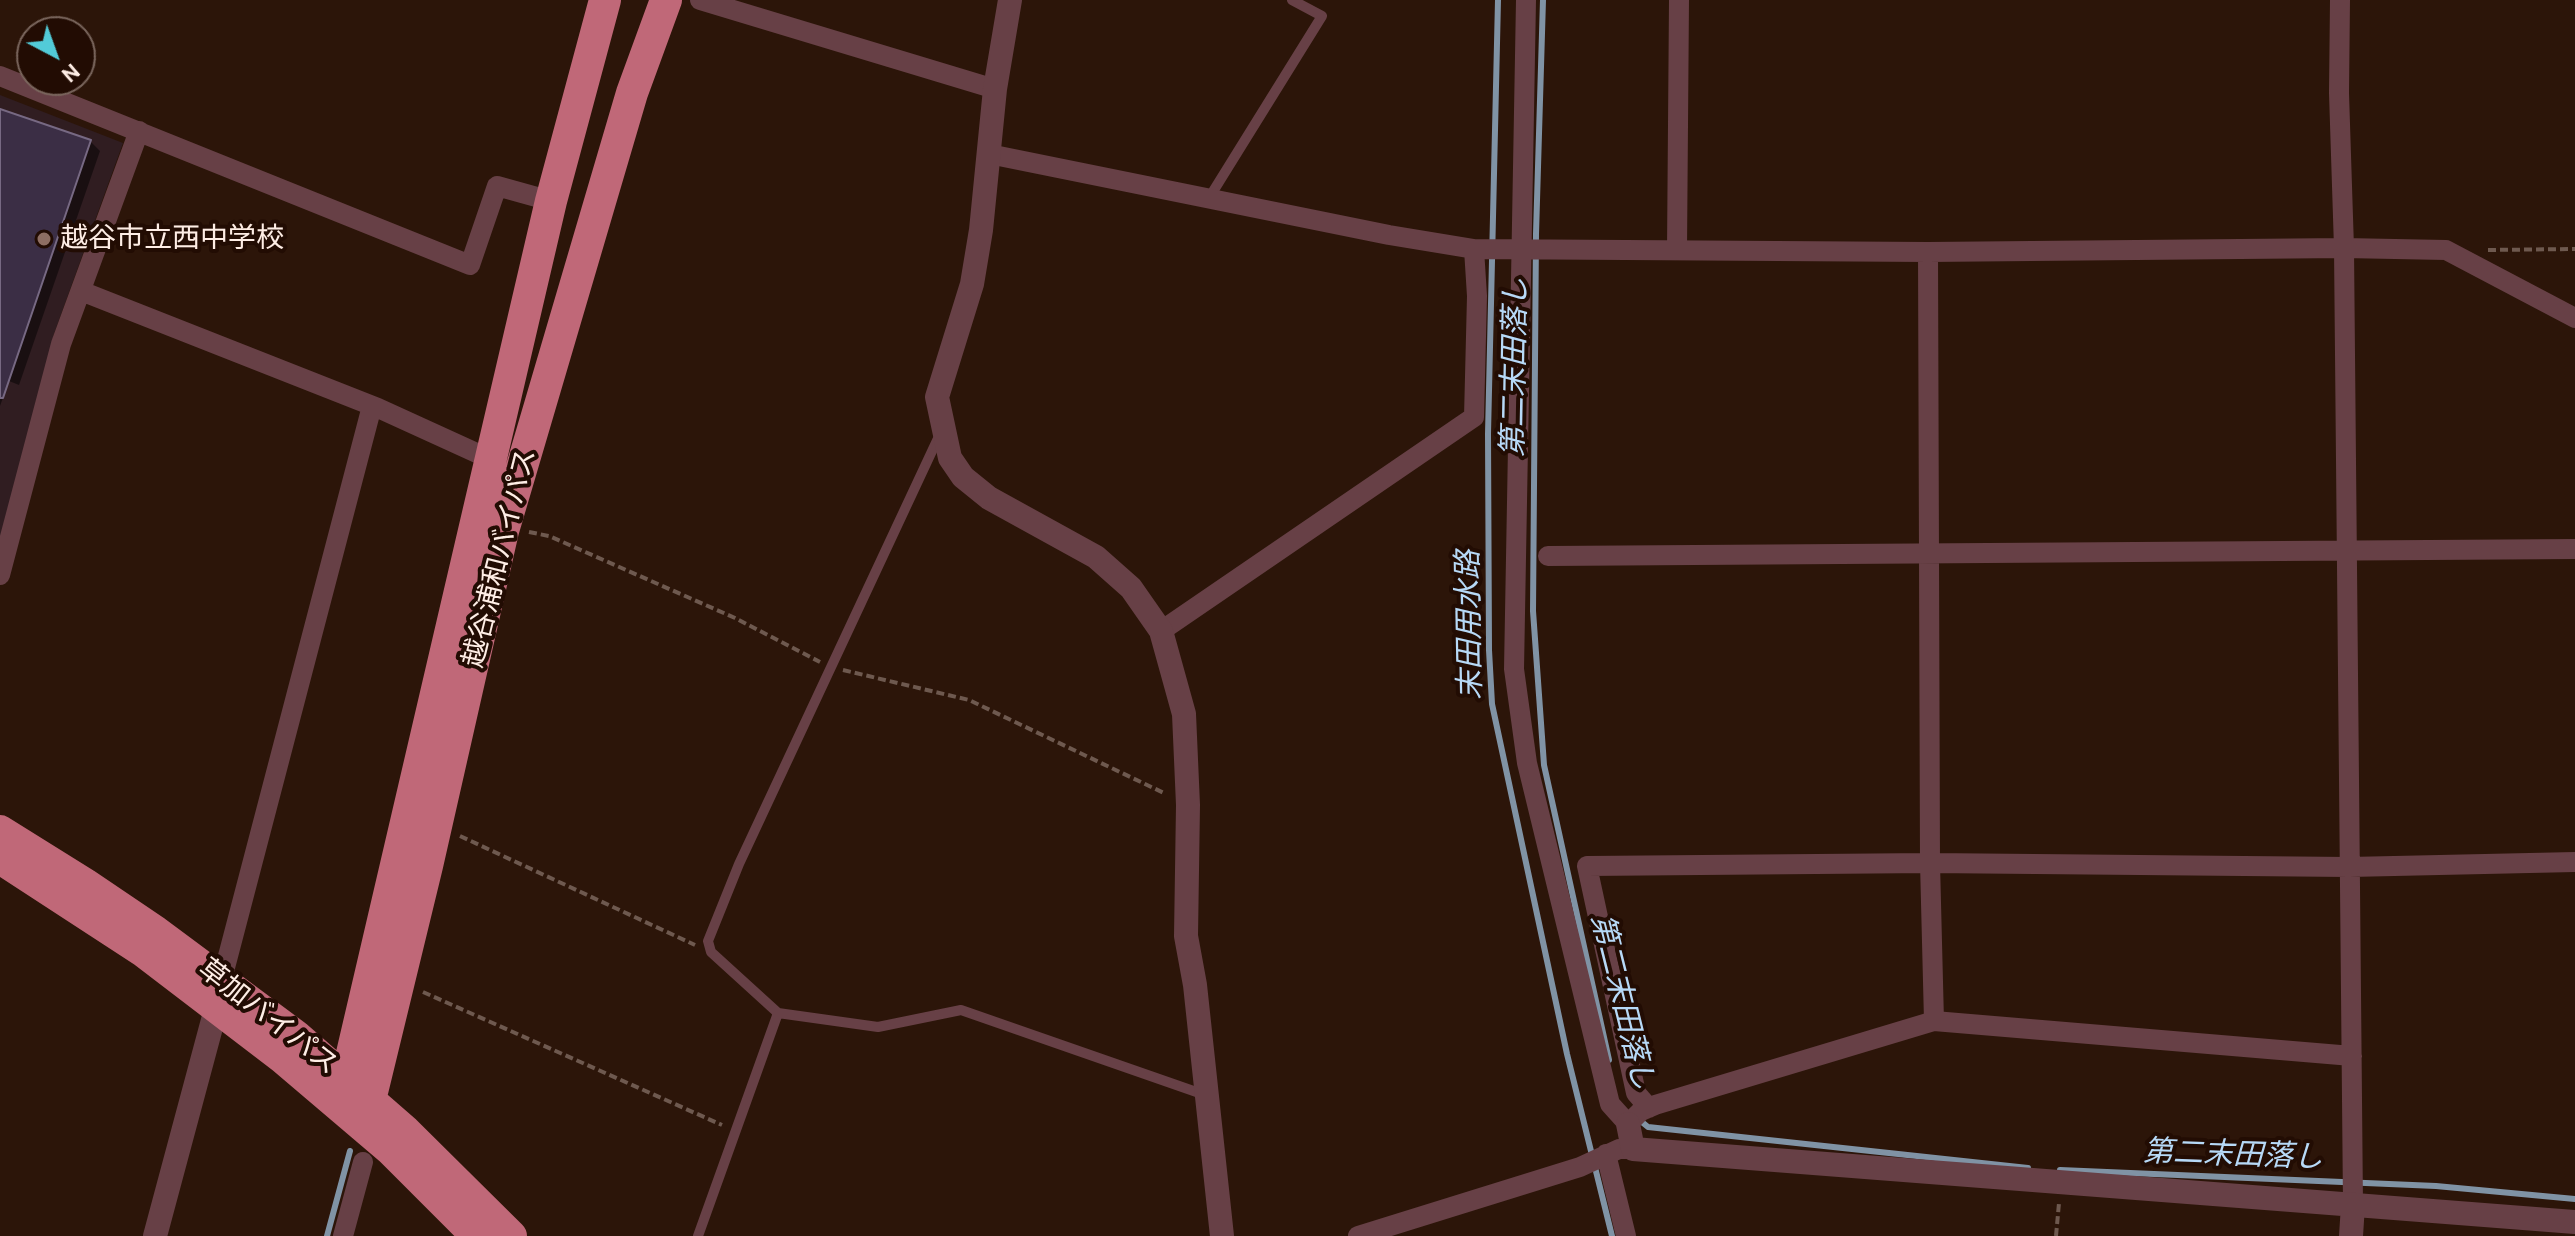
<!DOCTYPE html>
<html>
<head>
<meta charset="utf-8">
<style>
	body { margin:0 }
	#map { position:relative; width:2575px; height:1236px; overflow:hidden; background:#2c1509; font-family:Cabin,sans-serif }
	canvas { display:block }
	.north { position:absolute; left:16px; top:16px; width:80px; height:80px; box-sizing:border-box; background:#220c03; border:2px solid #7a665d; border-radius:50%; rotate:139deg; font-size:22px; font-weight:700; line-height:32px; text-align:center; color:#feede5 }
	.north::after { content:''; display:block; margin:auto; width:28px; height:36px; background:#52cbd8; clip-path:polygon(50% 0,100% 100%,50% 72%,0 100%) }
</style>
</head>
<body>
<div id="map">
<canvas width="2575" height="1236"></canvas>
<div class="north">N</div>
</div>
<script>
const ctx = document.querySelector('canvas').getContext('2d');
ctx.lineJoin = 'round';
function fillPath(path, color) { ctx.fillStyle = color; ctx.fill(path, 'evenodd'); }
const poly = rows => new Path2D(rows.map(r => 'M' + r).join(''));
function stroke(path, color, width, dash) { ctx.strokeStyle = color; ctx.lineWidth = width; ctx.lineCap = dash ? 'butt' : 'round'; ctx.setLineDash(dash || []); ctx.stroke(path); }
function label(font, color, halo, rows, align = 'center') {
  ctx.font = font + ' Cabin,"Noto Sans JP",sans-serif'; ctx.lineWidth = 8; ctx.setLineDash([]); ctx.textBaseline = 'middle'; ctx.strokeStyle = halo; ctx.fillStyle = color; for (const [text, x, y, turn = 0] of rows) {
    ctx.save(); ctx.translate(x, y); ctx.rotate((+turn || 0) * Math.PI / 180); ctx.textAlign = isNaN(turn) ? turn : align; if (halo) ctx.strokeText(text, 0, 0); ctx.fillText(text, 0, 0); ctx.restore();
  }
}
const education = poly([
	[0,95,123,143,54,334,0,547]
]);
const shadow = poly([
	[0,123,90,141,100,151,19,385,9,381,0,406]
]);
const stream = poly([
	[1498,0,1488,434,1489,650,1492,704,1567,1054,1612,1236],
	[1543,0,1536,234,1533,611,1544,765,1609,1060],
	[1637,1118,1648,1127,2028,1168],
	[2060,1170,2436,1186,2575,1199],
	[327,1236,350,1151]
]);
const building = poly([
	[0,109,91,140,3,398,0,398,0,109]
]);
const path = poly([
	[2488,250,2575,249],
	[529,532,549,536,735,618,820,662],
	[843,670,969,700,1166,794],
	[460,836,695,945],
	[423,992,722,1125],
	[2056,1236,2059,1203]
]);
const service = poly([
	[1209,198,1322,16,1292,0],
	[940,434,739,864,708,941,711,952,778,1013,878,1027,961,1010,1205,1095],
	[698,1236,778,1013]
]);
const minor = poly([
	[700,0,995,89],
	[1526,0,1514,669,1527,763,1610,1104,1628,1124,1641,1111,1655,1105,1934,1021,2352,1056],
	[2340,0,2339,93,2344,248,2353,1205],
	[0,76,470,265,497,186,551,201],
	[989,154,1389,235,1474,249,1928,252,2344,248,2446,250,2575,318],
	[1677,250,1679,0],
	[1928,252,1930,863,1934,1021],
	[81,291,378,408,492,460],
	[1548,556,2575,549],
	[0,575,61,344,139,131],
	[1161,631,1474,417,1477,296,1474,249],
	[222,979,372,406],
	[1649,1108,1636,1093,1587,866,1930,863,2349,867,2575,862],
	[1606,1154,1626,1236],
	[343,1236,363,1162],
	[1358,1236,1580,1167,1619,1149,1633,1149]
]);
const tertiary = poly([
	[1010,0,995,89,981,230,972,284,937,397,950,458,963,477,989,498,1096,557,1131,588,1161,631,1184,714,1188,805,1186,936,1195,985,1222,1236],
	[1628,1124,1633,1149,2575,1222],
	[155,1236,217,1005],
	[2351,1236,2353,1205]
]);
const trunk = poly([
	[0,831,85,884,156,932,296,1036,405,1131,511,1236],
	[0,858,143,951,283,1058,390,1149,477,1236],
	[340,1105,551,201,605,0],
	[364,1125,427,866,503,531,632,93,666,0]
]);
const markers = [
	[44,239,8,"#8d6e63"]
];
const poiNames = [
	["越谷市立西中学校",60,239]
];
const streetNames = [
	["越谷浦和バイパス",500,558,-76],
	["草加バイパス",268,1017,38]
];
const waterNames = [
	["第二末田落し",1515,367,-89],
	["末田用水路",1470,625,-91],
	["第二末田落し",1622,1002,76],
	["第二末田落し",2233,1155,2]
];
fillPath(education, '#301d21');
fillPath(shadow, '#0007');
stroke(stream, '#8093a5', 6);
fillPath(building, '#3b2e45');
stroke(building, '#776983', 2);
stroke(path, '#6e594f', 4, [8, 4]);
stroke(service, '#674046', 10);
stroke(minor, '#674046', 20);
stroke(tertiary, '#674046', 24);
stroke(trunk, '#c06878', 32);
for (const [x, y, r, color] of markers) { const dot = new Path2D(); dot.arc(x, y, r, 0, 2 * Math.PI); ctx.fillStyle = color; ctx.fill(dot); stroke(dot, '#220c03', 3); }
label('28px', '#feede5', '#220c03', poiNames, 'left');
label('28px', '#feede5', '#220c03', streetNames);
label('italic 30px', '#b7d9f7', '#220c03', waterNames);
</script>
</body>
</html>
